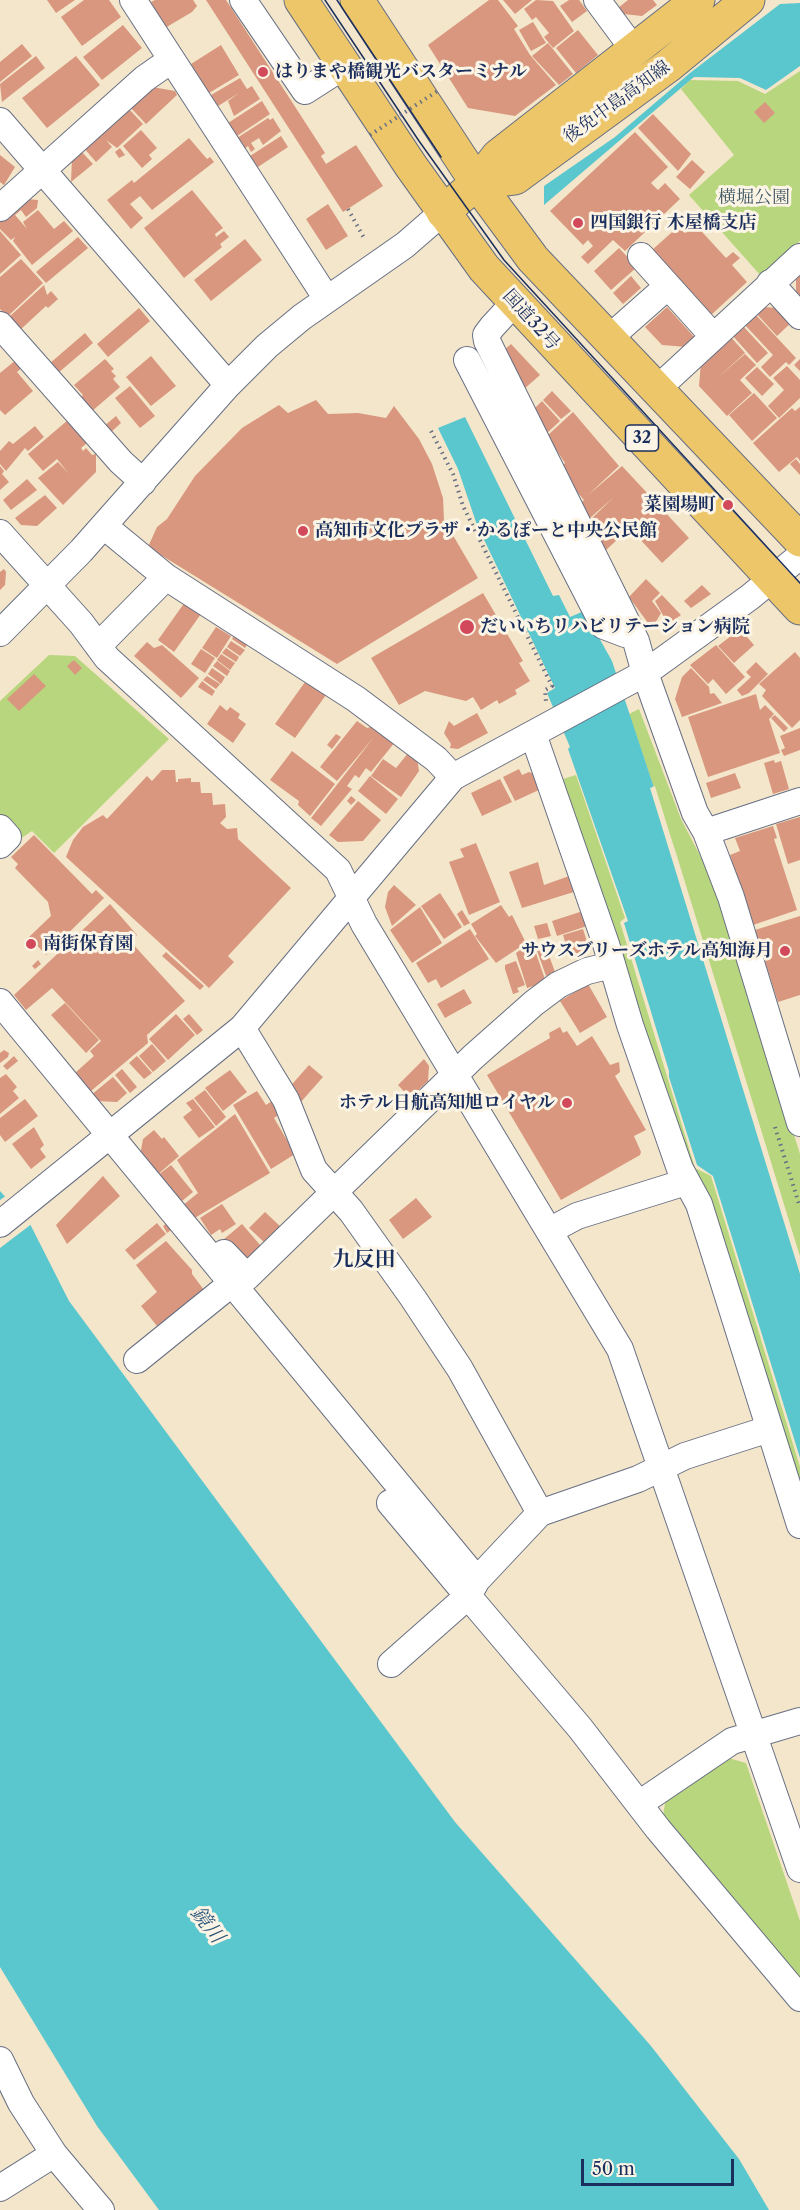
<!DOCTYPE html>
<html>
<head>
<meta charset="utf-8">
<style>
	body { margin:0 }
	#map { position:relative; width:800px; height:2210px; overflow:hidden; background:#f4e6ca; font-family:"Libre Caslon Text",serif }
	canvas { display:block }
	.scale { position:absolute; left:581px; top:2159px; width:153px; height:27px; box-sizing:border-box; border:3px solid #1b2f5e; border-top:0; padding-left:8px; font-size:18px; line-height:21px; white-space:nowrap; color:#1b2f5e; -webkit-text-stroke:4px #fcf5e5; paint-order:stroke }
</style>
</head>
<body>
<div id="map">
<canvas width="800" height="2210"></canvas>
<div class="scale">50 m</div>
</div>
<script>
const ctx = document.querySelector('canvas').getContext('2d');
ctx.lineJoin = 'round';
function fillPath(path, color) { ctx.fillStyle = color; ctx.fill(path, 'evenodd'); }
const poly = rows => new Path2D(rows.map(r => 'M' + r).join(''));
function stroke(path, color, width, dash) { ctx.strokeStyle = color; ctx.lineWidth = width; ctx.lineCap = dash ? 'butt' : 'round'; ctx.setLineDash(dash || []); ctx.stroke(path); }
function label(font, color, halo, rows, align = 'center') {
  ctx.font = font + ' "Libre Caslon Text","Noto Serif JP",serif'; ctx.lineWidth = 6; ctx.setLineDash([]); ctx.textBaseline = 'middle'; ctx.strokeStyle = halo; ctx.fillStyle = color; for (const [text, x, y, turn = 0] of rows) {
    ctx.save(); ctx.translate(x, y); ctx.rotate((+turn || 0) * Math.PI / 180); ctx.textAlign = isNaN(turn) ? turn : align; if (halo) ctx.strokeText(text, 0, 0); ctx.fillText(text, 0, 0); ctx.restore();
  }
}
const green = poly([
	[800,71,800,241,761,276,689,195,734,155,681,89,690,80,738,81,765,94],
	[49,655,75,656,169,739,54,853,32,831,20,839,0,817,0,701],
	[639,709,681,819,719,892,800,1154,800,1257,676,853,629,714],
	[576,775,625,918,620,922,695,1168,711,1176,800,1467,800,1502,655,1073,619,945,563,779],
	[725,1757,746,1763,800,1921,800,1983,662,1822,666,1797]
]);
const water = poly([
	[800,3,800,66,766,90,740,78,694,77,544,205,544,186,615,137,690,73,780,4],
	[465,417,553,596,559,595,570,617,584,611,612,661,669,833,800,1260,800,1458,713,1176,697,1165,669,1077,669,1071,624,923,628,921,568,749,570,747,547,693,555,688,477,525,458,469,438,428],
	[0,1191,30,1224,69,1301,455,1822,651,2046,739,2159,769,2210,159,2210,97,2126,0,1967]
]);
const pier = poly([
	[655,786,800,1257,800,1274,650,788],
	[7,1195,33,1223,0,1248,0,1200]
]);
const building = poly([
	[47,0,75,0,56,13],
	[84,0,109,0,121,17,82,46,61,17],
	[155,0,193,0,197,6,192,12,165,28,151,2],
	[206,0,226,0,325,153,321,156,326,164,356,145,383,186,343,212],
	[489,0,498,0,518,26,514,29,530,55,556,85,515,116,468,108,428,45],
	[503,0,532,0,515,14],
	[536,0,553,1,574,31,553,48,544,37,549,33,536,17,532,20,524,9],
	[569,0,579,0,587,11,572,22,560,6],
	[628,0,653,0,657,5,642,16,623,14,618,8],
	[533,22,546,43,531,51,519,30],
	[123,25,142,48,102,80,83,57],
	[578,30,598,55,576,73,556,48],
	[548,43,573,74,559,85,532,56],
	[22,44,32,56,0,82,0,62],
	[221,45,239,75,209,93,191,64],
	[36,56,45,68,2,102,0,84],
	[76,56,100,85,47,128,22,98],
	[240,78,247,89,252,86,260,99,234,116,228,101,239,93,218,106,211,95],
	[152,87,175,91,177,95,146,124,130,107],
	[262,101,270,114,237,136,228,123],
	[765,102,775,113,764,123,754,112],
	[128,108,143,124,117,148,106,140,112,147,96,162,83,147],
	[653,114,691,154,678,171,638,128],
	[268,118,270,120,273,118,281,131,263,145,259,138,251,143,255,149,251,152,248,146,244,149,237,138],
	[141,130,157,148,149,155,152,159,142,168,123,146],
	[635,132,668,167,651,183,658,190,665,183,680,199,625,251,613,240,588,264,581,257,593,246,588,240,583,245,550,211],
	[281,136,288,147,258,167,250,156],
	[189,138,207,159,210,157,214,162,152,210,140,196,130,204,143,218,131,229,107,200,132,180,134,183],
	[120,148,125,155,119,158,115,152],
	[81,151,93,164,71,182,72,159],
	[0,155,15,167,4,185,0,182],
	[692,160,705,172,690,189,676,177],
	[192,190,223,228,215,234,216,237,224,231,229,237,220,244,222,247,184,278,144,228],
	[26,199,38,200,37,208,26,217,21,210,15,215,27,229,23,222,38,210,54,229,64,221,73,231,32,265,13,241,15,237,11,240,0,229,0,220],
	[328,204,348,236,326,250,306,219],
	[692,221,726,258,733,252,740,258,732,265,747,282,711,315,652,250,680,225,683,228],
	[0,231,21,255,0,274],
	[78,237,88,248,46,283,36,272],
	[245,239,262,260,211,301,194,280],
	[619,248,637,267,611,290,594,271],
	[21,259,43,283,7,317,0,309,0,277],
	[800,272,800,302,796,297,796,275],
	[631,276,641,288,623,304,613,293],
	[44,285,47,295,51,291,58,299,48,308,46,306,20,330,9,317],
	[667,307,696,339,687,347,662,345,645,327],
	[760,307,781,308,793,321,777,336,755,312],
	[139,308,150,321,108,357,97,344],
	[755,314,796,358,789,365,786,362,770,377,761,367,773,355,744,324],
	[742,325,768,353,757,363,732,335],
	[85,333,93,343,57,374,49,364],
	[730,336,745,353,715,380,745,354,756,365,740,380,752,393,727,416,699,386,701,362],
	[511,344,540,375,523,390,503,351],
	[151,356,176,386,151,406,126,377],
	[105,359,114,369,111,371,116,376,113,379,120,387,91,412,79,399,83,395,74,385],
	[800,359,800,371,794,365],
	[16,360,23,367,17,372,33,391,5,415,0,410,0,373],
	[787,366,800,380,800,398,779,418,768,406,784,390,773,378],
	[757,367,774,384,762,396,745,378],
	[130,386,155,416,140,428,115,398],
	[552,391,571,411,561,419,543,400],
	[754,393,777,418,752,441,729,415],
	[316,400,328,414,358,413,386,418,394,406,419,439,432,464,443,498,444,520,478,578,337,664,148,547,157,527,167,519,195,476,242,428,279,405,288,413],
	[542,401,560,421,547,433,534,409],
	[800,407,800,461,797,457,779,472,753,443,792,408,795,411],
	[573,412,619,466,587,496,622,466,689,538,662,563,623,521,629,529,606,550,590,520,614,497,590,518,581,503,584,500,577,492,563,465,565,463,547,436],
	[116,416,121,423,109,434,103,427],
	[68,420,88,442,81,448,83,451,86,448,92,455,96,454,96,472,63,505,38,478,58,462,69,474,57,459,43,471,28,454],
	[35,426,44,437,28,451,25,448,6,471,0,464,0,451,9,441,13,444],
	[796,459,800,464,800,475,790,464],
	[0,466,4,471,2,474,9,482,0,490],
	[27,479,37,490,11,510,3,500],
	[45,495,57,508,37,526,21,525,15,518],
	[4,569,6,572,5,585,0,590,0,572],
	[646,579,660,593,652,601,661,613,654,625,648,623,629,597],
	[702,585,711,594,691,608,684,601],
	[483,593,523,661,519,663,530,681,515,690,517,694,499,704,497,700,481,710,473,697,466,701,425,691,399,705,371,658],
	[662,595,681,615,668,624,655,601],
	[185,602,201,614,174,652,158,640],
	[216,627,231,636,217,658,202,648],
	[740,629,754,645,734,663,718,646],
	[235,634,248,643,245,648,232,639],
	[231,641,245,650,240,656,227,647],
	[147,642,154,648,162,645,199,678,181,698,134,656],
	[716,645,745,677,726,694,713,679,708,684,690,665],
	[226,648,239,657,236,662,222,653],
	[201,649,215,658,205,673,191,664],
	[795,652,800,658,800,720,792,728,762,696,766,690,759,684],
	[221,654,235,663,230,670,217,660],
	[74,660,82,668,75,675,67,666],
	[217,661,230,671,227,676,213,666],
	[756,662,768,674,749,693,742,696,737,690,751,677,746,672],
	[212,668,225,677,221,684,208,674],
	[691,668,709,687,710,694,714,693,722,703,682,717,675,699,682,677],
	[34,674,46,686,19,711,7,699],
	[207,676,220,684,216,689,203,680],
	[202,681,215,691,212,696,198,687],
	[305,682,326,695,295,738,275,724],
	[756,694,760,710,765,705,774,714,769,719,780,753,708,777,688,717],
	[220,705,227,711,230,707,240,714,238,718,246,724,233,743,207,724],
	[477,713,488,733,458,749,450,748,451,744,444,733,449,721,454,726],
	[775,715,788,728,784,732,771,718],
	[357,721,367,728,374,726,395,742,371,772,366,768,359,778,355,775,347,786,352,789,321,826,311,818,374,737,337,781,320,767],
	[800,728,800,750,784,756,781,750,785,748,780,736],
	[336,734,341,737,332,749,327,745],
	[292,751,335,784,310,816,298,805,299,801,270,780],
	[409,752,417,758,419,771,401,797,371,776,383,759,396,768],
	[774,760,775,763,781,761,789,789,773,794,764,763],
	[519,769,522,775,529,772,534,774,541,789,515,801,503,777],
	[162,770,175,770,176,782,178,782,178,779,191,778,191,782,200,782,201,793,212,793,213,805,225,804,226,817,220,823,227,829,237,828,238,839,291,888,228,956,234,962,209,988,66,857,73,840,83,827,103,815,107,819,147,776,152,781],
	[735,773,741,788,711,798,706,783],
	[370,776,398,799,386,814,358,791],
	[500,779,512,802,482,816,471,793],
	[351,796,356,800,351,805,347,801],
	[358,801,381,820,363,841,338,842,329,835],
	[800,817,800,860,788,864,776,824],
	[773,826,777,838,774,839,797,910,753,925,730,855,740,851,735,838],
	[34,835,92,894,96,890,104,898,46,955,29,937,51,916,48,902,15,868,18,864,11,857],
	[476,843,500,902,469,915,449,862,464,857,460,849],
	[538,862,544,885,572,875,577,891,522,908,509,872],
	[394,885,416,905,392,926,385,907,388,892],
	[440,893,462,927,444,939,421,906],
	[110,904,137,935,130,941,185,1001,147,1035,148,1043,91,1091,75,1073,94,1056,90,1051,101,1041,52,988,26,1010,14,995],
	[501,905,509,917,512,915,526,943,496,963,475,936,477,934,471,924],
	[420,907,442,943,412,963,390,930],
	[462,910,470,923,464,926,457,914],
	[583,911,587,926,557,936,552,921],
	[800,916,800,995,778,1002,755,930],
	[547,923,551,936,538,939,534,926],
	[470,929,489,959,441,988,436,979,428,983,416,963],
	[583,929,588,945,584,946,586,951,574,954,572,950,568,951,563,935],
	[532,942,546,982,527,988,516,953],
	[544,942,555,972,546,976,535,945],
	[166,952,204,986,200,990,162,956],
	[38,960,41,964,35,969,32,966],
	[516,961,525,985,517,988,519,992,513,994,505,969,505,965],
	[588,984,607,1017,580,1033,560,1001],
	[464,989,472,1003,445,1018,437,1004],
	[65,1003,99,1040,86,1053,51,1015],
	[176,1014,195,1035,168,1060,149,1039],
	[189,1014,203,1030,197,1035,183,1019],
	[560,1027,563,1033,567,1031,577,1046,592,1036,610,1065,619,1062,620,1072,615,1076,646,1130,634,1136,641,1152,640,1155,561,1200,487,1075,550,1038,549,1033],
	[152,1044,166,1061,153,1072,139,1056],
	[4,1050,9,1053,8,1057,0,1063,0,1053],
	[14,1056,18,1061,7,1070,3,1066],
	[137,1056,152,1073,144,1079,129,1063],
	[424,1059,429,1066,428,1081,410,1098,398,1085],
	[309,1065,323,1077,300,1103,287,1090],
	[122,1069,137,1087,130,1093,115,1075],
	[230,1070,247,1092,223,1111,205,1088],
	[6,1074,17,1087,13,1091,19,1098,0,1114,0,1078],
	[113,1077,127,1093,117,1102,96,1101,91,1095],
	[205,1090,226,1117,216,1126,194,1098],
	[257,1091,266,1105,272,1101,280,1114,274,1118,295,1154,271,1169,233,1105],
	[25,1099,38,1116,5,1142,0,1135,0,1118],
	[193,1099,215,1127,199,1138,183,1117,192,1110,186,1103],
	[235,1114,270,1173,193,1219,182,1206,198,1193,177,1160],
	[34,1127,44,1145,40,1149,46,1157,31,1169,12,1144],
	[154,1130,162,1139,164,1137,179,1156,156,1176,140,1156,143,1139],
	[171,1165,193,1192,182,1201,158,1175],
	[103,1176,120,1196,67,1244,56,1225],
	[416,1198,432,1217,403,1239,389,1220],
	[222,1204,236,1224,222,1233,220,1229,211,1235,200,1218],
	[265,1212,281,1227,265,1243,249,1228],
	[171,1220,175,1227,167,1233,163,1226],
	[157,1223,166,1234,134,1260,125,1250],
	[242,1224,261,1246,244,1262,224,1239],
	[166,1241,192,1270,192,1274,204,1290,157,1326,141,1306,157,1292,136,1265]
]);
const path = poly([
	[348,209,364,238],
	[431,431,453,474,463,506,552,686,545,690,546,702],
	[775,1127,800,1207]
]);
const minor = poly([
	[133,0,327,299],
	[243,0,305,91,344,66],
	[597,0,634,50],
	[0,121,228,385],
	[0,208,144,79,171,60],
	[641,256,713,336],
	[770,283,800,316],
	[515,302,492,327,486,335,487,341,636,641,645,673,695,813,706,832,731,897,800,1123],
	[0,325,121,462,143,482],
	[608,339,668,286],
	[467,360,604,626,625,634],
	[656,390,800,257],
	[104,526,166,577,356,699,436,759,453,777],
	[0,533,81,623,107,658,338,870,364,924,620,1349,800,1869],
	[0,633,81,551,228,385,267,346,302,317,405,245,443,212],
	[98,646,166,577],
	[533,734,606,944,630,1025,680,1169,699,1204,800,1525],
	[0,828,8,837,0,845],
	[706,832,800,801],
	[0,1002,477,1580,468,1596,580,1728,658,1829,800,1998],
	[242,1028,286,1100,314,1170,351,1211,413,1298,460,1369,540,1513],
	[0,1224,242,1028,453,777,645,673,750,597,800,556],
	[549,1231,577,1216,686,1182],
	[224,1253,247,1277,473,1057,534,1003,558,985,587,971,612,965],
	[137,1360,231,1284],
	[390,1503,468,1596,391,1664],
	[477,1580,540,1513,638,1479,685,1456,769,1429],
	[639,1804,732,1741,800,1721],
	[0,2060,21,2103,54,2154,101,2210],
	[0,2188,54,2154]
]);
const major = poly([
	[477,183,515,178,668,66,748,0],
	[443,212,477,183,498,156,698,0]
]);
const highway = poly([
	[301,0,411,166,484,268,800,608],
	[357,0,477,183,533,259,800,540]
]);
const tram = poly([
	[325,0,419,141,504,260,800,583],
	[337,0,441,157]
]);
const pathBridge = poly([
	[370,135,439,90]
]);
const markers = [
	[263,72,6,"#d1495b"],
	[578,223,6,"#d1495b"],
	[728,505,6,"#d1495b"],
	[303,531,6,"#d1495b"],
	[467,627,8,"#d1495b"],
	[31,944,6,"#d1495b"],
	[785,951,6,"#d1495b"],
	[567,1103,6,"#d1495b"]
];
const shields = [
	[642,438,33]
];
const shieldNames = [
	["32",642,438]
];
const poiNames = [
	["はりまや橋観光バスターミナル",275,72],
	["四国銀行 木屋橋支店",590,223],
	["菜園場町",716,505,"right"],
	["高知市文化プラザ・かるぽーと中央公民館",315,531],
	["だいいちリハビリテーション病院",480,627],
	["南街保育園",43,944],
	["サウスブリーズホテル高知海月",773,951,"right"],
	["ホテル日航高知旭ロイヤル",555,1103,"right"]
];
const streetNames = [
	["後免中島高知線",617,102,-36],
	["国道32号",531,320,48]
];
const parkNames = [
	["横堀公園",754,198]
];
const waterNames = [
	["鏡川",207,1925,52]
];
const quarterNames = [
	["九反田",364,1260]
];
fillPath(green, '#b8d67d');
fillPath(water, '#59c7cd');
fillPath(pier, '#f4e6ca');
fillPath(building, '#d8977e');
stroke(minor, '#676f84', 28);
stroke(major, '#676f84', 35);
stroke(highway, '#676f84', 35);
stroke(path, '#676f84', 4, [1.5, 4.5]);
stroke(minor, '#fff', 26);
stroke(major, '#ecc669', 33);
stroke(highway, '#ecc669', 33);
stroke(tram, '#1b2f5e', 1.5);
stroke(pathBridge, '#676f84', 4, [1.5, 4.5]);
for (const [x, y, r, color] of markers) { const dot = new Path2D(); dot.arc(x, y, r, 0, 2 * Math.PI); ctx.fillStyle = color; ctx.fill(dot); stroke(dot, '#fcf5e5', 2); }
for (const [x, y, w] of shields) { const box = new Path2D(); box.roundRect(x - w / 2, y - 13, w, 26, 4.5); ctx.fillStyle = '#fcf5e5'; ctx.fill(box); stroke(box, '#1b2f5e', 1.5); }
label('bold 16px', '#1b2f5e', null, shieldNames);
label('bold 18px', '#1b2f5e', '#fcf5e5', poiNames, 'left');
label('18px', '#1b2f5e', '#fcf5e5', streetNames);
label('18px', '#425966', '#fcf5e5', parkNames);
label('italic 20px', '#2a557a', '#fcf5e5', waterNames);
label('bold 21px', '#1b2f5e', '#fcf5e5', quarterNames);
</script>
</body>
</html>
